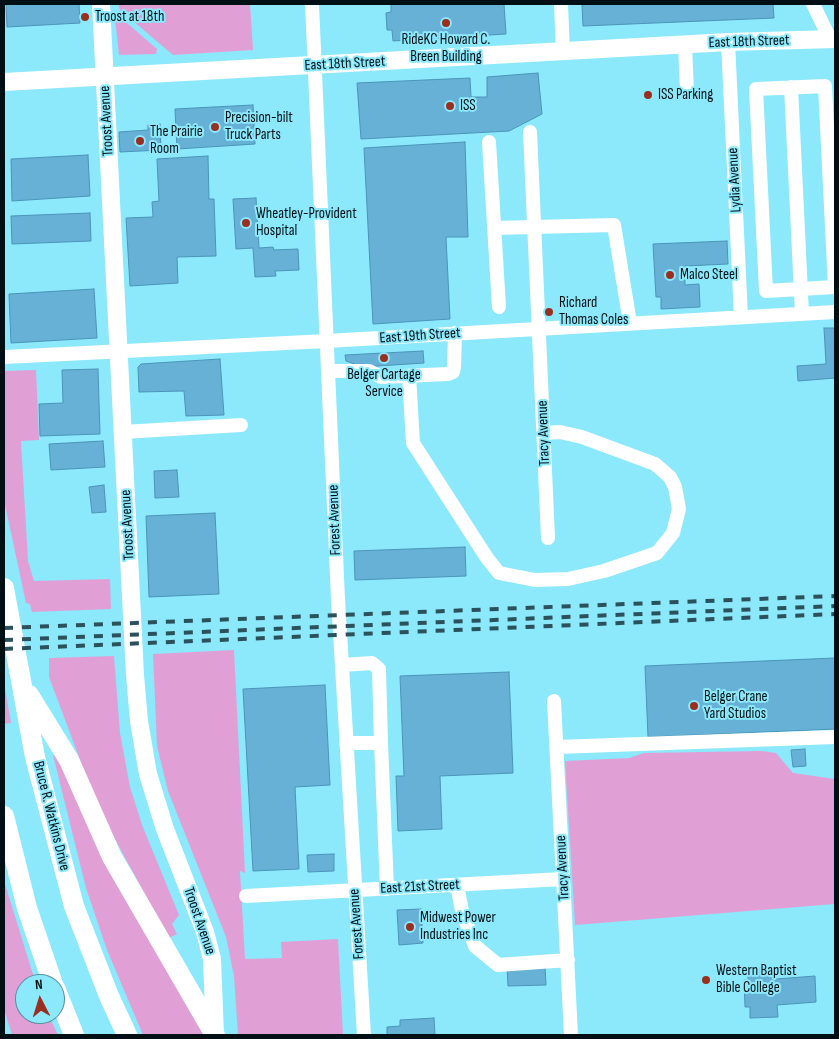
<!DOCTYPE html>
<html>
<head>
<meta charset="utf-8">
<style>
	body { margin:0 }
	#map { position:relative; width:839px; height:1039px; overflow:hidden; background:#8ce8fb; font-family:"Sofia Sans Condensed",sans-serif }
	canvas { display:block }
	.frame { position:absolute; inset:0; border:5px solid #000f13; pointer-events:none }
	.north { position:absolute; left:15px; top:974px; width:50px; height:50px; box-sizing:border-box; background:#8ce8fb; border:1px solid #54919e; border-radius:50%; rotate:355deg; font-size:14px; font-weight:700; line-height:20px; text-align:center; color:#000f13 }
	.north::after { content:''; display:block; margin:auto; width:18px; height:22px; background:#992f1e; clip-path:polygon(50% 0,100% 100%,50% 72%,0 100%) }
</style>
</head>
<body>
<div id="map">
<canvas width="839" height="1039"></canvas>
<div class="frame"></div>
<div class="north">N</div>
</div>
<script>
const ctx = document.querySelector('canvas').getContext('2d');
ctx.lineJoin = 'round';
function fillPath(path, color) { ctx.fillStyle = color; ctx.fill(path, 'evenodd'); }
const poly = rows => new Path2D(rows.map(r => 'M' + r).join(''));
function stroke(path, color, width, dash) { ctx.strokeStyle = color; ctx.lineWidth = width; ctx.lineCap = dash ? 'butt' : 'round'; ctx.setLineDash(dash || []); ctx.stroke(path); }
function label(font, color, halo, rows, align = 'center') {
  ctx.font = font + ' "Sofia Sans Condensed",sans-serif'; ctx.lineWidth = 4; ctx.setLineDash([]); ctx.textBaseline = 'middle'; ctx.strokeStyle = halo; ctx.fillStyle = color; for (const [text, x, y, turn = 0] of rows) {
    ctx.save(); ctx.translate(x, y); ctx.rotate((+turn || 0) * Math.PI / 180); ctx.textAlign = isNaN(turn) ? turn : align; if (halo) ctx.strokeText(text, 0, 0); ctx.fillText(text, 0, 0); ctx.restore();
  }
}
const green = poly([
	[118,4,250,4,253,50,173,55,120,10],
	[117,17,120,17,157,49,156,54,119,55,115,19],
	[36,370,39,440,21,441,28,561,34,581,110,579,111,609,32,612,30,604,26,603,4,500,4,371],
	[234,650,245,873,240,871,245,959,282,958,281,942,338,939,343,1035,238,1035,234,976,226,937,168,791,157,746,153,654],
	[114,656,120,733,130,787,142,825,179,915,172,924,177,934,169,938,112,834,88,781,49,677,49,658],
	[4,682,11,723,4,724],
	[762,751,776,753,793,773,835,779,835,904,575,925,565,761,629,758,644,753],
	[59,753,205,1035,143,1035,107,950,86,888,53,755],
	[4,881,36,984,25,984,25,1014,48,1014,58,1035,12,1035,4,1009]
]);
const building = poly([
	[6,4,79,4,80,23,7,27,6,4],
	[391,4,504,4,506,34,393,41,392,30,387,30,386,13,391,12,391,4],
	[582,4,773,4,774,18,583,26,582,4],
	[538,73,542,114,509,131,361,139,357,83,470,78,471,97,487,97,487,77,538,73],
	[253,105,255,144,177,149,175,109,253,105],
	[160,124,161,150,120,152,119,132,148,130,148,125,160,124],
	[465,142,468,237,446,237,450,319,373,324,364,148,465,142],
	[88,155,90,196,12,201,11,159,88,155],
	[208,156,209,199,214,199,216,256,177,257,178,283,130,286,126,218,153,217,152,202,159,201,157,159,208,156],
	[256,198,259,248,273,247,274,250,298,249,299,270,275,271,276,276,255,277,253,248,236,249,233,199,256,198],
	[90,213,91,241,12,244,11,216,90,213],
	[727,241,728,264,685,266,685,285,699,284,700,307,661,309,661,297,656,297,653,244,727,241],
	[94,289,97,338,11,343,9,294,94,289],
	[824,328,835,328,835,378,798,381,797,366,826,364,824,328],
	[423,351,424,363,363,367,346,361,345,355,423,351],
	[220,359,224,415,186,416,184,391,139,392,138,367,141,364,220,359],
	[98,369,100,434,40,436,39,404,63,403,62,370,98,369],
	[103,441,105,467,51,470,49,444,103,441],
	[177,470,179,497,155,498,154,471,177,470],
	[104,485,106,512,92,513,89,487,104,485],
	[215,513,219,594,149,597,146,516,215,513],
	[465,547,466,576,355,580,354,551,465,547],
	[835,658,835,729,648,737,645,666,835,658],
	[509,672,513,773,440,776,442,829,398,831,396,776,404,776,400,676,509,672],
	[325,685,330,785,295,787,299,869,253,871,243,689,325,685],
	[805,749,806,766,793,767,791,750,805,749],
	[334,854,334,871,308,872,307,855,334,854],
	[421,909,423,943,399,945,397,910,421,909],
	[545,966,546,985,508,986,507,967,545,966],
	[775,967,776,979,815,976,816,1002,777,1005,778,1017,750,1018,750,1007,745,1007,744,980,748,980,748,969,775,967],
	[434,1018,435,1035,387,1035,387,1027,400,1026,400,1020,434,1018]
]);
const minor = poly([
	[312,4,338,599,364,1035],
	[561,4,563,52],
	[813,4,830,39],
	[728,42,741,317],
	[685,45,687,91],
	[825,86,835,287,766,291,756,89,825,86],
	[791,87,802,314],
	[530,132,548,538],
	[489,142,499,307],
	[494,228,614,225,630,323],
	[4,357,327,341,835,312],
	[329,371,369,371,381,377,448,374,453,372,454,367,455,333],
	[409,376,413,443,487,558,499,573,535,580,568,579,604,571,657,553,673,533,679,509,675,487,670,477,655,464,582,437,560,432,544,433],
	[123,432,241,425],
	[342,665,372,663,379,669,381,743],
	[554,701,571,1035],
	[346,743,381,743,387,889],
	[557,747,835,737],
	[457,885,462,911,475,946,498,965,568,960],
	[246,896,563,879]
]);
const major = poly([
	[101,4,135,675,139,721,148,774,165,829,205,932,212,959,215,1035],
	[4,82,728,42,835,39]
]);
const highway = poly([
	[4,588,35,757,74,906,109,996,127,1035],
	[29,695,69,760,112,857,215,1035],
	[4,816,27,908,53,984],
	[55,988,74,1035]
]);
const rail = poly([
	[4,628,835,596],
	[4,640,835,606],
	[4,649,835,614]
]);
const markers = [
	[85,17,5,"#992f1e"],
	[446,23,5,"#992f1e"],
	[648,95,5,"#992f1e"],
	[450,106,5,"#992f1e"],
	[215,127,5,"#992f1e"],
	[140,141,5,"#992f1e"],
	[246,223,5,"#992f1e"],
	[670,275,5,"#992f1e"],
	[549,312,5,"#992f1e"],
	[384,358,5,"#992f1e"],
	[694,706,5,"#992f1e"],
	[410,927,5,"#992f1e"],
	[706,980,5,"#992f1e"]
];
const poiNames = [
	["Troost at 18th",95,17],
	["RideKC Howard C.",446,40,"center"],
	["Breen Building",446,57,"center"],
	["ISS Parking",658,95],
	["ISS",460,106],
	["Precision-bilt",225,118],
	["Truck Parts",225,135],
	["The Prairie",150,132],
	["Room",150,149],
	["Wheatley-Provident",256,214],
	["Hospital",256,231],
	["Malco Steel",680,275],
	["Richard",559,303],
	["Thomas Coles",559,320],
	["Belger Cartage",384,375,"center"],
	["Service",384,392,"center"],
	["Belger Crane",704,697],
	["Yard Studios",704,714],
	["Midwest Power",420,918],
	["Industries Inc",420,935],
	["Western Baptist",716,971],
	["Bible College",716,988]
];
const streetNames = [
	["East 18th Street",749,42,-2],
	["East 18th Street",345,64,-3],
	["Troost Avenue",107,121,-93],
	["Lydia Avenue",735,180,-93],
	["East 19th Street",420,336,-4],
	["Tracy Avenue",544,433,-92],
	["Forest Avenue",335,520,-92],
	["Troost Avenue",128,525,-93],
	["Bruce R. Watkins Drive",51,816,76],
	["Tracy Avenue",563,868,-93],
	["East 21st Street",420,887,-3],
	["Troost Avenue",199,921,71],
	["Forest Avenue",357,924,-94]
];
fillPath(green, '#e0a0d6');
fillPath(building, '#67b1d6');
stroke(building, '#4a94b8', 1);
stroke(minor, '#fff', 14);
stroke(major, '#fff', 18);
stroke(highway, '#fff', 20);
stroke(rail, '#2b525b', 4, [9, 9]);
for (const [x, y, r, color] of markers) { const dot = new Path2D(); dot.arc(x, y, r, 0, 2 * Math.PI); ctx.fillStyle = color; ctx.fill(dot); stroke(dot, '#8ce8fb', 2); }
label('15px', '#000f13', '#8ce8fb', poiNames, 'left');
label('15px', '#000f13', '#8ce8fb', streetNames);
</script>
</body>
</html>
